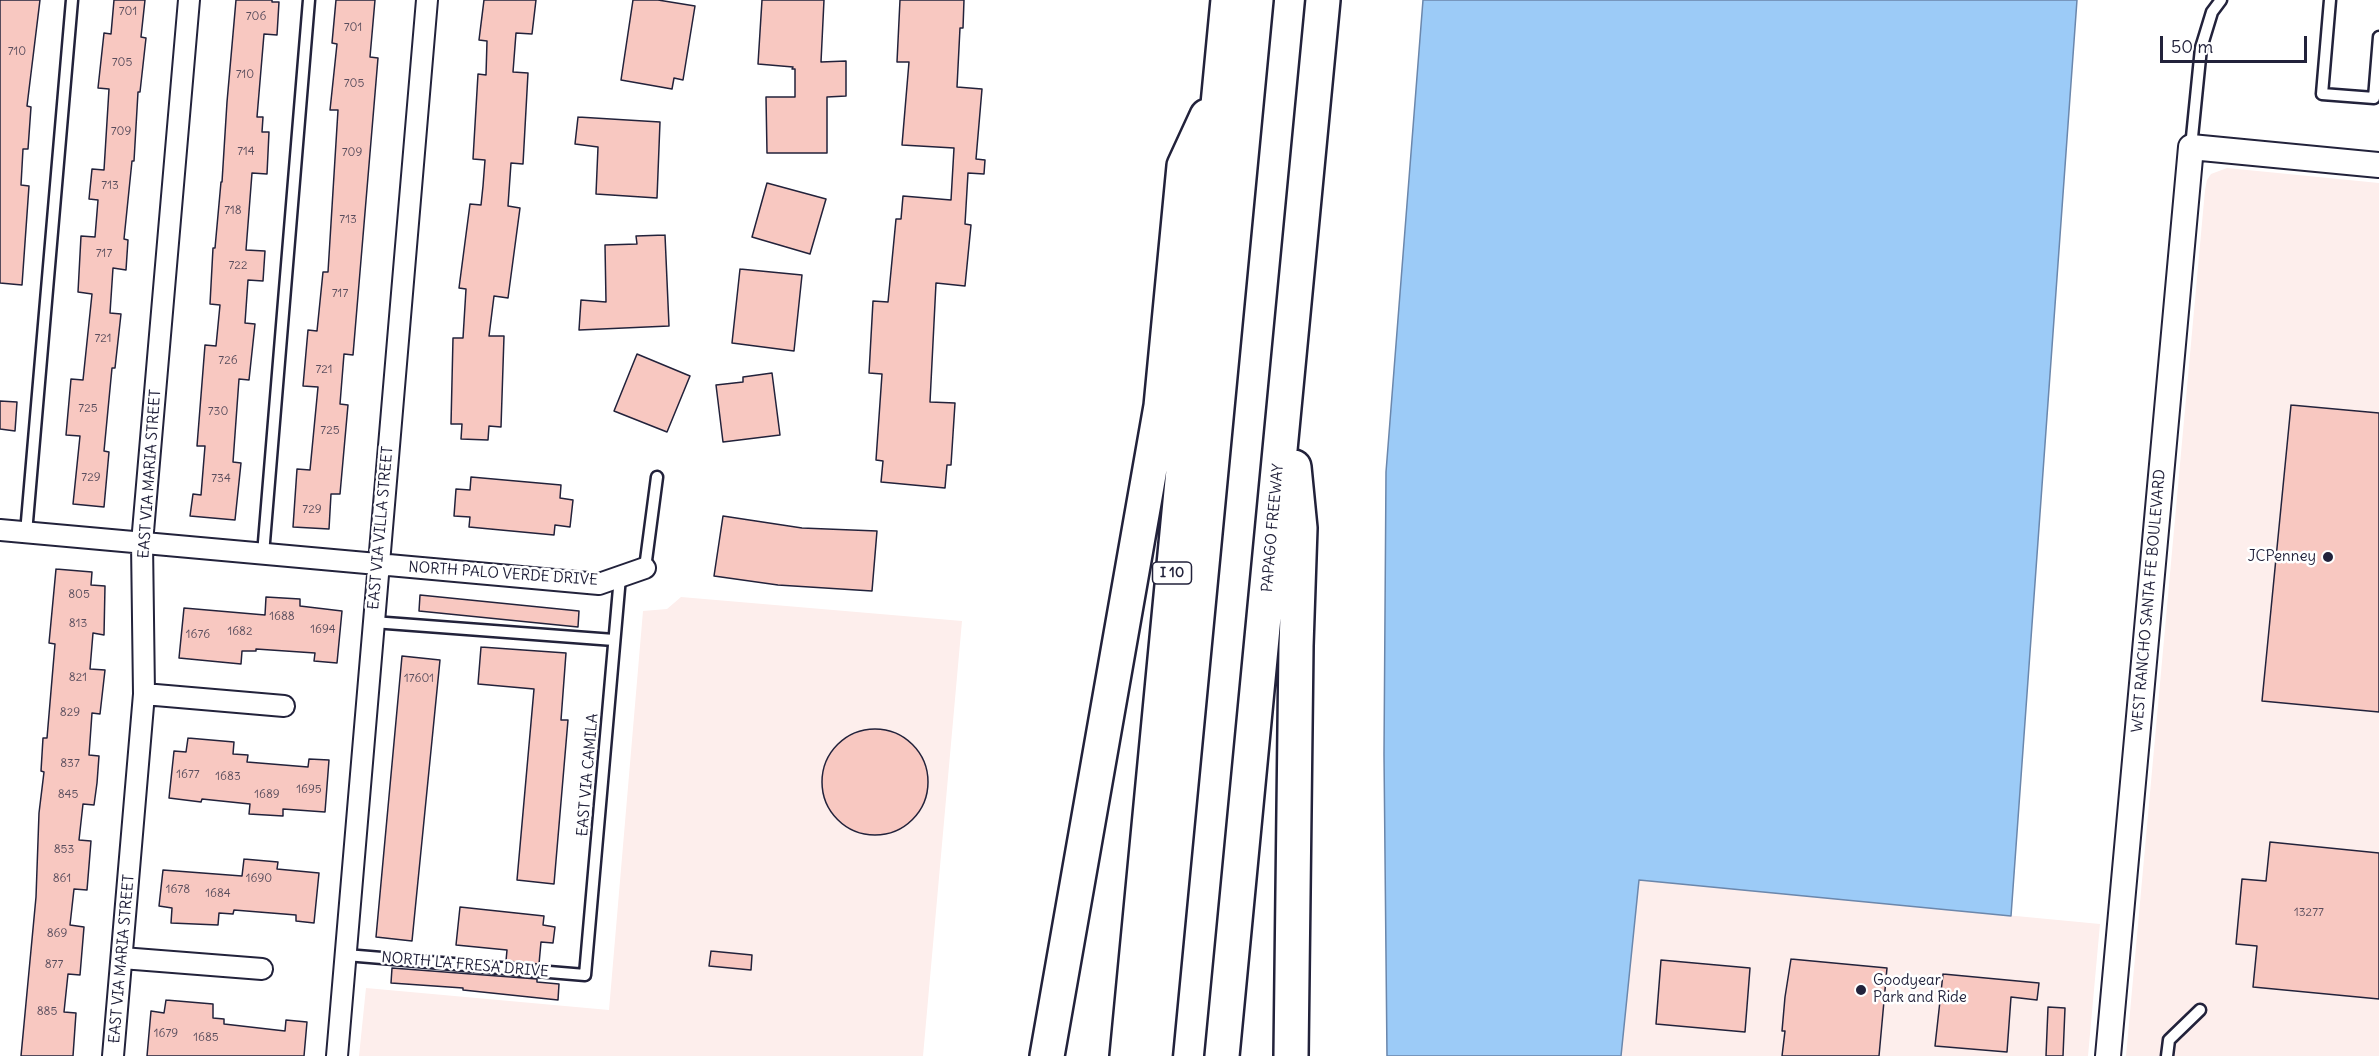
<!DOCTYPE html>
<html>
<head>
<meta charset="utf-8">
<style>
	body { margin:0 }
	#map { position:relative; width:2379px; height:1056px; overflow:hidden; background:#fff; font-family:Delius,sans-serif }
	canvas { display:block }
	.scale { position:absolute; left:2160px; top:36px; width:147px; height:27px; box-sizing:border-box; border:3px solid #22223b; border-top:0; padding-left:8px; font-size:18px; line-height:21px; white-space:nowrap; color:#22223b; -webkit-text-stroke:4px #fff; paint-order:stroke }
</style>
</head>
<body>
<div id="map">
<canvas width="2379" height="1056"></canvas>
<div class="scale">50 m</div>
</div>
<script>
const ctx = document.querySelector('canvas').getContext('2d');
ctx.lineJoin = 'round';
function fillPath(path, color) { ctx.fillStyle = color; ctx.fill(path, 'evenodd'); }
const poly = rows => new Path2D(rows.map(r => 'M' + r).join(''));
function stroke(path, color, width, dash) { ctx.strokeStyle = color; ctx.lineWidth = width; ctx.lineCap = dash ? 'butt' : 'round'; ctx.setLineDash(dash || []); ctx.stroke(path); }
function label(font, color, halo, rows, align = 'center') {
  ctx.font = font + ' Delius,sans-serif'; ctx.lineWidth = 5; ctx.setLineDash([]); ctx.textBaseline = 'middle'; ctx.strokeStyle = halo; ctx.fillStyle = color; for (const [text, x, y, turn = 0] of rows) {
    ctx.save(); ctx.translate(x, y); ctx.rotate((+turn || 0) * Math.PI / 180); ctx.textAlign = isNaN(turn) ? turn : align; if (halo) ctx.strokeText(text, 0, 0); ctx.fillText(text, 0, 0); ctx.restore();
  }
}
const built = poly([
	[2227,168,2379,183,2379,1056,2126,1056,2205,190,2207,180,2211,174],
	[681,597,962,621,923,1056,359,1056,366,988,609,1010,643,611,667,609],
	[1638,880,2100,924,2088,1056,1621,1056]
]);
const water = poly([
	[1423,0,2077,0,2011,916,1639,880,1621,1056,1387,1056,1384,754,1386,472,1423,0]
]);
const building = poly([
	[0,0,40,0,27,106,31,107,28,149,23,149,21,185,29,186,22,285,0,283,0,0],
	[114,0,145,0,141,37,146,38,140,92,138,92,134,161,132,161,124,239,128,240,126,270,113,268,110,313,121,314,115,368,112,368,104,451,109,452,104,507,73,504,80,436,66,435,71,379,83,380,92,294,78,292,81,236,95,237,98,200,89,199,92,169,104,170,109,89,98,88,104,33,111,34,114,0],
	[236,0,272,0,272,2,279,2,277,35,264,34,257,117,263,117,262,132,269,132,267,174,252,173,246,250,265,251,263,281,248,280,245,323,255,324,249,380,239,379,233,462,241,463,235,520,190,516,193,494,201,495,205,446,197,446,205,345,216,346,220,305,210,304,213,248,215,248,221,182,222,182,227,102,236,0],
	[336,0,375,0,370,57,378,58,353,355,344,354,340,404,348,405,340,494,331,494,329,529,293,527,297,469,310,470,318,387,303,386,308,330,317,331,323,272,328,272,338,110,330,110,337,44,332,43,336,0],
	[484,0,536,0,532,34,516,33,513,72,528,73,523,164,511,163,508,206,520,208,508,298,494,296,489,336,504,336,501,427,489,426,488,440,461,439,462,424,451,424,453,338,463,338,466,289,459,288,470,204,481,205,483,186,485,160,473,159,478,74,486,75,487,41,479,40,484,0],
	[633,0,658,0,695,6,683,80,674,78,672,89,621,80,633,0],
	[762,0,824,0,821,62,846,61,846,96,827,97,827,153,767,153,766,97,795,97,795,69,792,69,793,67,758,64,762,0],
	[900,0,964,0,963,28,960,28,957,87,982,89,976,159,985,160,984,174,968,173,965,224,971,225,965,286,936,283,930,402,955,403,951,465,947,465,945,488,881,482,883,461,876,460,882,374,869,373,873,301,888,302,896,219,901,219,903,196,951,200,954,148,902,145,909,62,897,62,900,0],
	[578,117,660,122,657,198,596,194,598,147,575,144,578,117],
	[767,183,826,199,810,254,752,237,767,183],
	[665,235,669,326,579,330,581,300,606,302,605,245,637,244,636,236,665,235],
	[740,269,802,275,794,351,732,343,740,269],
	[637,354,690,376,667,432,614,411,637,354],
	[772,373,780,435,723,442,716,385,743,382,743,377,772,373],
	[0,401,17,402,15,431,0,429,0,401],
	[2291,405,2379,413,2379,712,2262,701,2291,405],
	[471,477,561,485,560,498,573,500,570,527,555,525,554,535,469,527,470,517,454,516,456,489,470,490,471,477],
	[723,516,802,528,877,531,872,591,778,585,714,576,723,516],
	[56,569,92,572,91,585,105,586,104,635,93,633,90,669,105,670,100,714,92,713,89,755,99,756,97,783,94,805,83,804,79,840,91,841,87,890,74,889,70,925,84,927,80,975,68,974,64,1012,76,1013,73,1056,21,1056,36,897,39,813,44,772,41,771,43,738,47,738,55,644,49,643,56,569],
	[420,595,579,611,578,627,419,611,420,595],
	[266,597,300,599,300,606,342,611,337,663,314,661,315,653,256,649,256,651,242,651,241,664,179,658,184,608,265,615,266,597],
	[481,647,566,653,561,720,568,720,554,884,517,880,534,689,478,684,481,647],
	[402,656,440,660,412,941,376,937,402,656],
	'822 782a53 53 0 1 1 106 0a53 53 0 1 1-106 0Z',
	[188,738,234,742,233,754,248,755,247,762,308,767,309,759,329,760,325,812,283,809,283,816,249,814,250,804,202,799,201,802,169,798,174,751,186,752,188,738],
	[2270,842,2379,853,2379,999,2253,987,2257,946,2236,944,2242,879,2266,881,2270,842],
	[244,859,278,862,277,869,319,873,314,923,296,921,296,915,234,910,233,914,219,913,218,925,171,923,172,908,159,906,163,870,242,876,244,859],
	[460,907,544,916,543,925,555,927,553,943,541,942,539,964,506,961,507,950,456,945,460,907],
	[711,951,752,955,751,970,709,966,711,951],
	[1791,959,1887,968,1879,1056,1782,1056,1785,1031,1782,1031,1785,997,1791,959],
	[1661,960,1750,968,1745,1032,1656,1024,1661,960],
	[392,968,537,979,537,982,559,984,558,1000,463,990,463,988,391,983,392,968],
	[1943,974,2039,983,2037,1000,2011,997,2007,1052,1935,1046,1943,974],
	[166,1000,213,1004,213,1018,224,1019,224,1024,285,1031,286,1020,307,1022,304,1056,147,1056,151,1011,164,1013,166,1000],
	[2048,1007,2065,1008,2063,1056,2046,1056,2048,1007]
]);
const service = poly([
	[2330,0,2322,94,2374,98,2379,37],
	[2191,147,2201,48,2212,12,2221,0],
	[26,533,72,0],
	[263,554,309,0],
	[645,568,657,477],
	[373,622,614,640],
	[346,955,585,975,620,577],
	[2167,1056,2169,1040,2200,1010]
]);
const minor = poly([
	[0,530,599,584,645,568],
	[144,694,284,706],
	[122,958,262,969],
	[113,1056,144,694,142,543,189,0],
	[337,1056,427,0]
]);
const tertiary = poly([
	[2108,1056,2191,147,2379,165]
]);
const motorway = poly([
	[1047,1056,1161,406,1184,166,1207,116],
	[1127,1056,1228,0],
	[1155,1056,1256,0],
	[1222,1056,1323,0],
	[1291,1056,1296,646,1300,528,1294,467]
]);
const markers = [
	[2328,557,6,"#22223b"],
	[1861,990,6,"#22223b"]
];
const numberNames = [
	["701",128,12],
	["706",256,17],
	["701",353,28],
	["710",17,52],
	["705",122,63],
	["710",245,75],
	["705",354,84],
	["709",121,132],
	["714",246,152],
	["709",352,153],
	["713",110,186],
	["718",233,211],
	["713",348,220],
	["717",104,254],
	["722",238,266],
	["717",340,294],
	["721",103,339],
	["726",228,361],
	["721",324,370],
	["725",88,409],
	["730",218,412],
	["725",330,431],
	["729",91,478],
	["734",221,479],
	["729",312,510],
	["805",79,595],
	["1688",282,617],
	["813",78,624],
	["1694",323,630],
	["1682",240,632],
	["1676",198,635],
	["821",78,678],
	["17601",419,679],
	["829",70,713],
	["837",70,764],
	["1677",188,775],
	["1683",228,777],
	["1695",309,790],
	["845",68,795],
	["1689",267,795],
	["853",64,850],
	["861",62,879],
	["1690",259,879],
	["1678",178,890],
	["1684",218,894],
	["13277",2309,913],
	["869",57,934],
	["877",54,965],
	["885",47,1012],
	["1679",166,1034],
	["1685",206,1038]
];
const shields = [
	[1172,573,39]
];
const shieldNames = [
	["I 10",1172,573]
];
const streetNames = [
	["EAST VIA MARIA STREET",150,474,-86],
	["EAST VIA VILLA STREET",381,528,-85],
	["PAPAGO FREEWAY",1273,528,-85],
	["NORTH PALO VERDE DRIVE",503,574,4],
	["WEST RANCHO SANTA FE BOULEVARD",2149,601,-85],
	["EAST VIA CAMILA",588,775,-85],
	["EAST VIA MARIA STREET",122,959,-85],
	["NORTH LA FRESA DRIVE",465,965,5]
];
const poiNames = [
	["JCPenney",2316,557],
	["Goodyear",1873,981,"left"],
	["Park and Ride",1873,998,"left"]
];
fillPath(built, '#fdeeec');
fillPath(water, '#9ccbf7');
stroke(water, '#6b87ac', 1.5);
fillPath(building, '#f8c8c1');
stroke(building, '#22223b', 1.5);
stroke(service, '#22223b', 15);
stroke(minor, '#22223b', 24);
stroke(tertiary, '#22223b', 28);
stroke(motorway, '#22223b', 38);
stroke(service, '#fff', 10);
stroke(minor, '#fff', 20);
stroke(tertiary, '#fff', 24);
stroke(motorway, '#fff', 33);
for (const [x, y, r, color] of markers) { const dot = new Path2D(); dot.arc(x, y, r, 0, 2 * Math.PI); ctx.fillStyle = color; ctx.fill(dot); stroke(dot, '#fff', 2); }
label('12px', '#584c5c', null, numberNames);
for (const [x, y, w] of shields) { const box = new Path2D(); box.roundRect(x - w / 2, y - 11, w, 22, 4.5); ctx.fillStyle = '#fff'; ctx.fill(box); stroke(box, '#22223b', 1.5); }
label('bold 14px', '#22223b', null, shieldNames);
label('15px', '#22223b', '#fff', streetNames);
label('15px', '#22223b', '#fff', poiNames, 'right');
</script>
</body>
</html>
